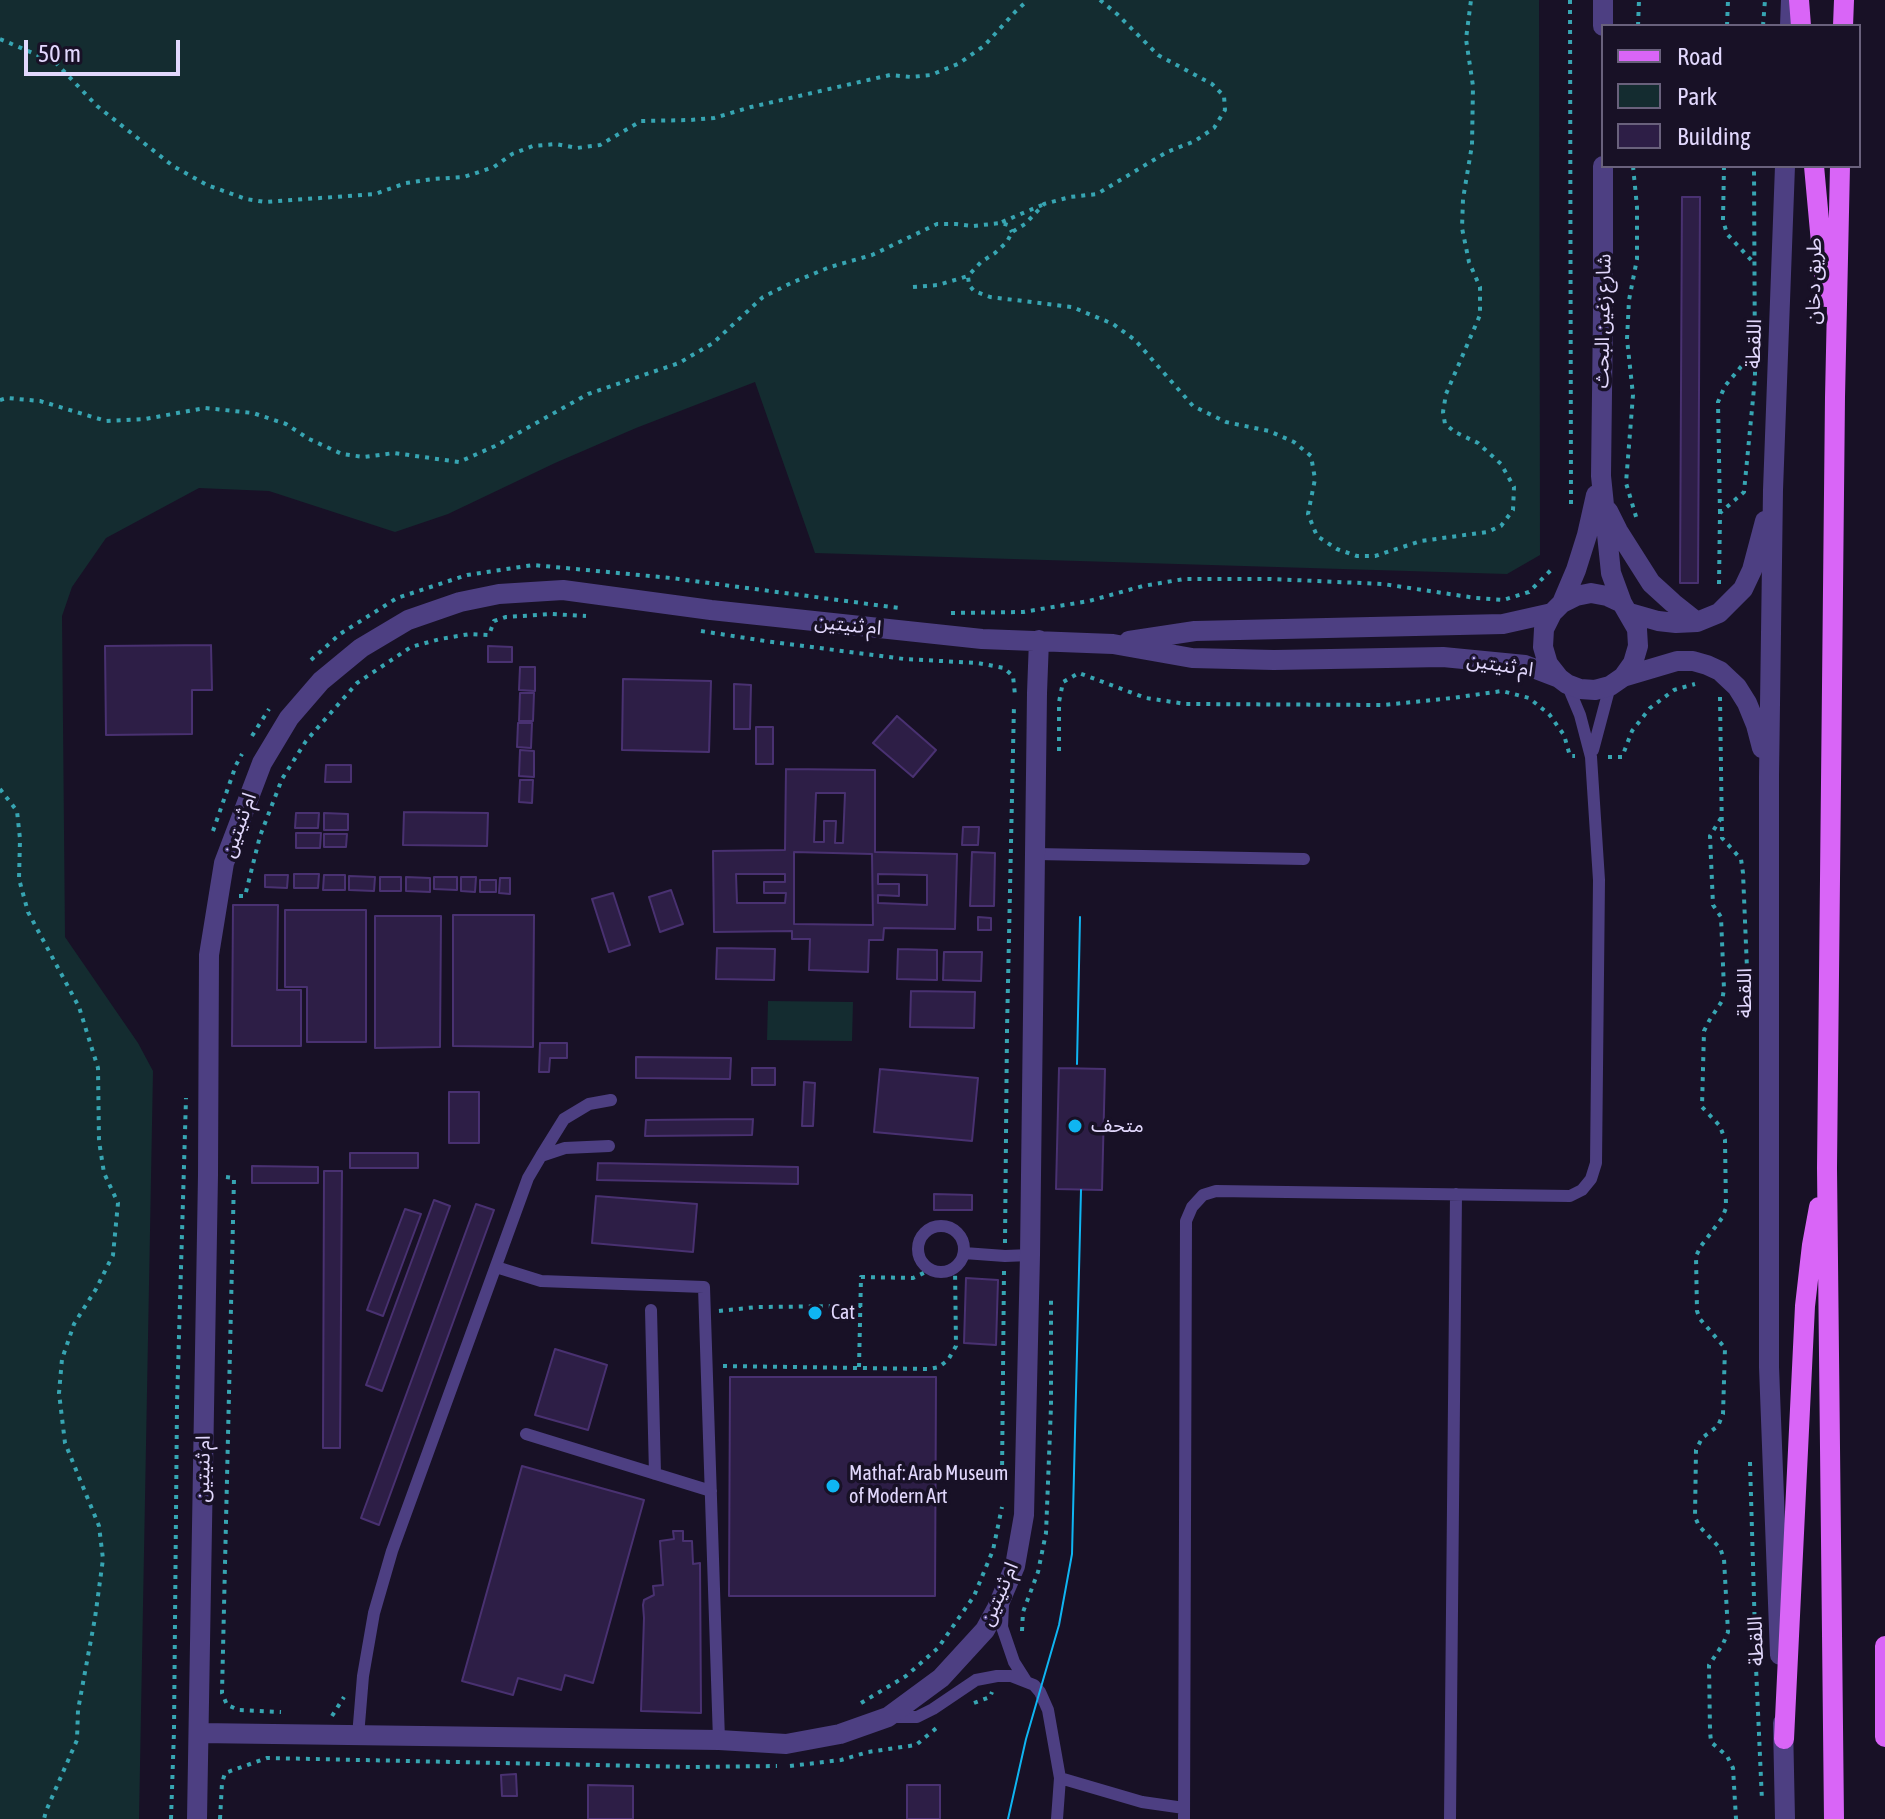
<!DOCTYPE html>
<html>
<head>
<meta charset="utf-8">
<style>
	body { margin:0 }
	#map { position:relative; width:1885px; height:1819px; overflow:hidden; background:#181126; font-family:"Asap Condensed",sans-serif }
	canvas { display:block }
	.legend { position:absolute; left:1601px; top:24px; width:260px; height:144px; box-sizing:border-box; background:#181126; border:2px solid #69617c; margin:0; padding:10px 14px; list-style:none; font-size:24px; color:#e2d8fd }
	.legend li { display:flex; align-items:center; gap:16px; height:40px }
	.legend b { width:40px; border:2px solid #69617c }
	.scale { position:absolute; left:24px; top:40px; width:156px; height:36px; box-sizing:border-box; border:4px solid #e2d8fd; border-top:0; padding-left:10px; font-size:24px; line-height:28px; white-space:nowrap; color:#e2d8fd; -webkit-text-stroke:6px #181126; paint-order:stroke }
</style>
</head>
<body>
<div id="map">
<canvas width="1885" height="1819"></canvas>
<ul class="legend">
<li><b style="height:10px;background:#d965f7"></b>Road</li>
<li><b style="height:22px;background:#142c30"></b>Park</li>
<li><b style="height:22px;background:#2d1e46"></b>Building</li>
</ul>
<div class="scale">50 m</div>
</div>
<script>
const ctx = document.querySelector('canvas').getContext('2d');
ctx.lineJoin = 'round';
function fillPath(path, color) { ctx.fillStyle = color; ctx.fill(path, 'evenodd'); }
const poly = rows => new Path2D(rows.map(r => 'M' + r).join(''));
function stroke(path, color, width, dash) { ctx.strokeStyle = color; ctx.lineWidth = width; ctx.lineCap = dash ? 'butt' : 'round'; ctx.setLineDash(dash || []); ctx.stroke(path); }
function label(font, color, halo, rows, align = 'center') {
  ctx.font = font + ' "Asap Condensed","Noto Sans Arabic",sans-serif'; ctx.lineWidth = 7; ctx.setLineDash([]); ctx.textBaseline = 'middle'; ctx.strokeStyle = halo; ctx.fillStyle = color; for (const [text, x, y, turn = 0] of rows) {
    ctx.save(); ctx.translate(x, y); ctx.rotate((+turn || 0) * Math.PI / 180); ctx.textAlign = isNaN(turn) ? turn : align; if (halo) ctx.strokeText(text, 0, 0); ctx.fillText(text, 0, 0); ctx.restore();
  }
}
const green = poly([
	[0,0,1539,0,1540,555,1507,574,815,553,755,382,636,428,555,463,448,514,395,532,269,491,199,488,106,538,72,587,62,616,65,937,138,1043,153,1071,139,1819,0,1819],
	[768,1001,853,1002,852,1041,767,1040]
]);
const building = poly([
	[1682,197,1700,197,1698,583,1680,583,1682,197],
	[211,645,212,690,192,690,192,734,106,735,105,646,211,645],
	[488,646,512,647,512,662,488,662,488,646],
	[520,667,535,667,535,691,519,690,520,667],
	[623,679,711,681,709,752,622,750,623,679],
	[734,684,751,685,750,729,734,729,734,684],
	[520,693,534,693,533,721,519,721,520,693],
	[897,716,936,750,913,777,873,743,897,716],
	[518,723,532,723,531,748,517,747,518,723],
	[756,727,773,727,773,764,756,764,756,727],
	[520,750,534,751,534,777,519,776,520,750],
	[326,765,351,765,351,782,325,782,326,765],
	[786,769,875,770,875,852,957,854,955,929,884,928,883,940,869,940,868,972,809,970,810,939,792,939,792,931,714,932,713,851,785,850,786,769],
	[816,793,845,793,843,843,835,843,836,821,824,821,824,842,814,842,816,793],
	[794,852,872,854,873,925,794,924,794,852],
	[736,874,785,874,785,882,764,882,764,893,786,893,785,903,737,903,736,874],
	[878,874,927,875,927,905,878,903,878,895,899,896,899,884,878,884,878,874],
	[520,780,533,780,532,803,519,802,520,780],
	[404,812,488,813,487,846,403,845,404,812],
	[296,813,319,813,318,828,295,828,296,813],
	[324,813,348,814,348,830,324,830,324,813],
	[963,827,979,827,978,845,962,845,963,827],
	[296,833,321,833,320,848,296,848,296,833],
	[324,834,347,834,346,847,324,847,324,834],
	[972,852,995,853,994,906,970,906,972,852],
	[294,874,319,874,318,888,294,888,294,874],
	[265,875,288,875,287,888,265,887,265,875],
	[324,875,345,875,345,890,323,890,324,875],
	[349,876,375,877,374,891,349,890,349,876],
	[380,877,401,877,401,891,380,891,380,877],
	[406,877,430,878,430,892,406,891,406,877],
	[434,877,457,877,457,890,434,889,434,877],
	[461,877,476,877,475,892,461,891,461,877],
	[500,878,510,878,510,894,499,893,500,878],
	[480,880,496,880,496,892,480,892,480,880],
	[671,890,683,924,660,932,649,897,671,890],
	[613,893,630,945,609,952,592,899,613,893],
	[233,905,278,905,277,990,301,990,301,1046,232,1046,233,905],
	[285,910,366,910,366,1042,307,1042,307,987,285,987,285,910],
	[453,915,534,915,533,1047,453,1046,453,915],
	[375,916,441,916,440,1047,375,1048,375,916],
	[978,917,991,918,991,930,978,930,978,917],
	[717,948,775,949,774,980,716,979,717,948],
	[898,949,937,950,937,980,897,979,898,949],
	[944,952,982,952,981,981,943,980,944,952],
	[911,991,975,992,974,1028,910,1027,911,991],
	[540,1043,567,1043,567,1058,550,1058,549,1072,539,1072,540,1043],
	[636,1057,731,1058,730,1079,636,1078,636,1057],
	[752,1068,775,1068,775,1085,752,1085,752,1068],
	[1059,1068,1105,1069,1102,1190,1056,1189,1059,1068],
	[880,1069,978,1078,972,1141,874,1132,880,1069],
	[804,1082,815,1083,813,1126,802,1126,804,1082],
	[449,1092,479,1092,479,1143,449,1143,449,1092],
	[753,1119,752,1135,645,1136,646,1120,753,1119],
	[350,1153,418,1153,418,1168,350,1168,350,1153],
	[598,1163,798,1167,798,1184,597,1180,598,1163],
	[252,1166,318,1167,318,1183,252,1183,252,1166],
	[324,1171,342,1171,340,1448,323,1448,324,1171],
	[934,1194,972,1195,972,1210,934,1210,934,1194],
	[596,1196,697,1204,693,1252,592,1243,596,1196],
	[434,1200,450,1206,382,1391,366,1385,434,1200],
	[476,1204,494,1210,379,1525,361,1518,476,1204],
	[405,1209,421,1214,383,1316,367,1310,405,1209],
	[966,1278,998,1280,996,1345,964,1343,966,1278],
	[555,1349,607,1365,588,1430,535,1415,555,1349],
	[730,1377,936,1377,935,1596,729,1596,730,1377],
	[522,1466,644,1500,593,1683,565,1675,561,1690,518,1678,513,1695,462,1681,522,1466],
	[673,1531,683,1531,683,1541,692,1541,693,1564,700,1563,701,1713,641,1711,644,1618,643,1605,644,1600,654,1595,653,1586,663,1585,660,1541,674,1539,673,1531],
	[516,1774,517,1796,502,1796,501,1775,516,1774],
	[588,1785,633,1786,633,1819,588,1819,588,1785],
	[907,1785,940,1785,940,1819,907,1819,907,1785]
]);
const path = poly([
	[1100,0,1117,14,1158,55,1212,84,1224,96,1225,110,1214,128,1195,141,1167,152,1097,194,1070,197,1044,204,1025,224,1012,232,1007,242,995,253,981,262,968,276,969,285,974,291,990,297,1072,307,1113,324,1135,340,1193,406,1226,422,1269,431,1294,442,1311,456,1315,479,1308,514,1317,536,1337,549,1357,556,1375,556,1421,541,1487,532,1501,526,1513,510,1514,487,1501,464,1478,443,1455,432,1445,424,1443,412,1446,394,1480,315,1480,287,1469,262,1462,228,1463,199,1472,145,1473,86,1466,39,1471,0],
	[1570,0,1571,506],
	[1638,26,1639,0],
	[1727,26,1728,0],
	[1763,26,1765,0],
	[0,39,56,63,97,106,173,166,207,185,246,199,265,202,375,194,406,183,433,179,464,177,494,167,512,154,533,146,556,144,577,148,600,145,641,121,690,120,714,118,751,107,890,75,911,77,931,75,958,64,984,46,1015,12,1028,0],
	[1633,166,1637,207,1637,259,1629,300,1627,339,1633,395,1626,483,1637,520],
	[1724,166,1723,220,1727,234,1753,262],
	[1002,222,1042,205],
	[913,287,938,285,968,276],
	[0,400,7,398,40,401,106,421,145,419,205,408,253,413,286,424,309,439,342,454,364,457,394,453,459,462,495,446,588,394,679,363,713,343,763,297,791,283,830,267,872,255,937,224,956,224,973,226,1001,223,1008,225,1012,232],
	[1720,513,1718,402,1725,386,1754,351],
	[1719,584,1720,513,1744,492,1755,378,1754,166],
	[951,613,1023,612,1089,601,1143,586,1184,579,1271,579,1383,584,1476,598,1503,600,1529,592,1554,567],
	[701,631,765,641,904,659,978,663,1004,668,1013,676,1015,695],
	[311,660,340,634,397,598,467,575,533,565,671,578,899,608],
	[1720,697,1722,838,1741,859,1743,873,1747,969],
	[252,736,269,709],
	[1059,751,1059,702,1063,682,1079,673,1146,698,1186,704,1384,705,1452,698,1502,691,1529,698,1549,714,1564,735,1570,756,1575,756],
	[1608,757,1622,757,1632,731,1650,708,1674,690,1695,684],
	[0,789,17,811,20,839,19,879,28,912,79,1007,98,1068,99,1141,104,1173,118,1203,113,1255,96,1289,74,1324,62,1359,59,1393,65,1443,99,1526,103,1559,95,1618,78,1710,77,1740,46,1811,44,1819],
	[1721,818,1710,836,1713,905,1721,917,1724,989,1722,1001,1709,1021,1704,1031,1702,1107,1720,1126,1725,1140,1726,1208,1722,1218,1701,1246,1696,1256,1697,1311,1700,1319,1725,1348,1723,1414,1718,1426,1702,1438,1696,1450,1695,1517,1699,1526,1720,1548,1724,1559,1728,1632,1723,1644,1709,1665,1710,1731,1711,1742,1727,1756,1733,1768,1736,1819],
	[213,831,236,765,242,754],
	[239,896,245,896,260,836,282,779,306,741,357,683,411,647,440,639,470,634,489,635,494,621,506,617,552,614,586,616],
	[226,1177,234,1178,222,1693,227,1705,239,1710,281,1712],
	[1005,1243,1007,1030,1014,704],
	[719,1311,757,1307,861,1306],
	[723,1366,929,1369,939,1367,948,1360,956,1346,955,1268],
	[859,1367,861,1277,913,1278,930,1270],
	[1750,1462,1756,1667,1762,1801],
	[1002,1475,1004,1271],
	[1022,1631,1023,1612,1038,1572,1046,1533,1051,1406,1051,1299],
	[861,1703,906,1676,938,1648,974,1596,993,1550,1002,1507],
	[974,1703,990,1697,992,1692],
	[332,1716,344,1697],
	[790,1766,841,1760,868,1752,916,1745,940,1725],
	[171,1819,174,1731,177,1404,186,1098],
	[220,1819,222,1783,225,1773,267,1758,690,1767,777,1766]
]);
const lane = poly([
	[1593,750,1610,686],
	[1036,854,1304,859],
	[541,1156,564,1119,589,1104,611,1100],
	'918 1249a23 23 0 1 1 46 0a23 23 0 1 1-46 0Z',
	[964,1253,1005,1256,1030,1255],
	[496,1267,541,1281,704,1287,719,1740],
	[651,1310,655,1474],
	[526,1434,711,1491],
	[1003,1605,1002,1627,1014,1662,1026,1681],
	[892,1717,917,1717,933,1709,976,1680,997,1676,1011,1676,1034,1685,1040,1692,1048,1710,1060,1778,1142,1802,1184,1808],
	[358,1736,363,1676,374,1613,392,1551,528,1178,541,1156,565,1148,609,1146],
	[1057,1819,1060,1778],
	[1184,1819,1186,1221,1192,1207,1203,1195,1216,1191,1570,1196,1582,1190,1591,1179,1596,1163,1599,880,1591,757,1580,715,1567,684],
	[1450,1819,1456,1194]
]);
const street = poly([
	[1603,0,1603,26],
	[1790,26,1791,0],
	[1603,166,1603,312,1601,476,1611,573,1622,603],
	[1608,511,1618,531,1651,583,1673,603,1697,622],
	[1562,603,1576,570,1587,535,1596,495],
	[1630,613,1658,621,1676,623,1697,622,1719,613,1743,589,1752,570,1765,521],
	[1129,641,1195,631,1503,624,1552,613],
	[1623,677,1633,663,1638,646,1637,629,1622,603,1607,596,1591,593,1576,596,1562,603,1552,613,1544,629,1543,647,1548,664,1559,678,1567,684,1580,689,1595,690,1610,686,1623,677,1677,661,1693,661,1707,665,1720,671,1737,687,1747,703,1756,725,1762,748],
	[1780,1655,1769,1367,1769,776,1773,490,1785,166],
	[1783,1723,1785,1819],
	[199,1733,719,1740,786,1744,840,1734,888,1717,941,1678,985,1630,997,1608,1015,1566,1024,1515,1030,1255,1037,693,1039,640],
	[197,1819,208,1175,209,955,224,863,262,763,289,718,321,681,361,648,408,620,460,602,499,594,563,590,711,610,982,639,1113,644,1192,658,1274,660,1443,657,1525,665,1559,678]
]);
const primary = poly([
	[1799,0,1801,26],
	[1843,26,1844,0],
	[1814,166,1826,297],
	[1885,1646,1885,1737],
	[1784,1739,1805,1306,1812,1245,1819,1207],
	[1834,1819,1827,1168,1835,397,1840,166]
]);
const tram = poly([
	[1077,1064,1080,917],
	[1008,1819,1026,1739,1059,1625,1072,1554,1081,1190]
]);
const markers = [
	[1075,1126,8,"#0fb5f2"],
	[815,1313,8,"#0fb5f2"],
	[833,1486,8,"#0fb5f2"]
];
const streetNames = [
	["طريق دخان",1814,281,-89],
	["شارع زغين البحث",1603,321,-89],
	["اللقطة",1754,344,-88],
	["ام ثنيتين",848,625,6],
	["ام ثنيتين",1500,665,9],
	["ام ثنيتين",239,825,-70],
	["اللقطة",1745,993,-90],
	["ام ثنيتين",203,1469,-89],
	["ام ثنيتين",999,1594,-66],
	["اللقطة",1756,1641,-92]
];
const poiNames = [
	["متحف",1091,1126],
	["Cat",831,1313],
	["Mathaf: Arab Museum",849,1474],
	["of Modern Art",849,1497]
];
fillPath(green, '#142c30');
fillPath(building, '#2d1e46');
stroke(building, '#493171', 2);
stroke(path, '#37a5b2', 4, [4, 6]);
stroke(lane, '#4d3f82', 12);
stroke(street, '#4d3f82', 20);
stroke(primary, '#d965f7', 20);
stroke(tram, '#0fb5f2', 2);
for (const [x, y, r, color] of markers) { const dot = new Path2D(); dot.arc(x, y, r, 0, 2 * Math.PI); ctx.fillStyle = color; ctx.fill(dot); stroke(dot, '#181126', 3); }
label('20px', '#e2d8fd', '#181126', streetNames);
label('20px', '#e2d8fd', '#181126', poiNames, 'left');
</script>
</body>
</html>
